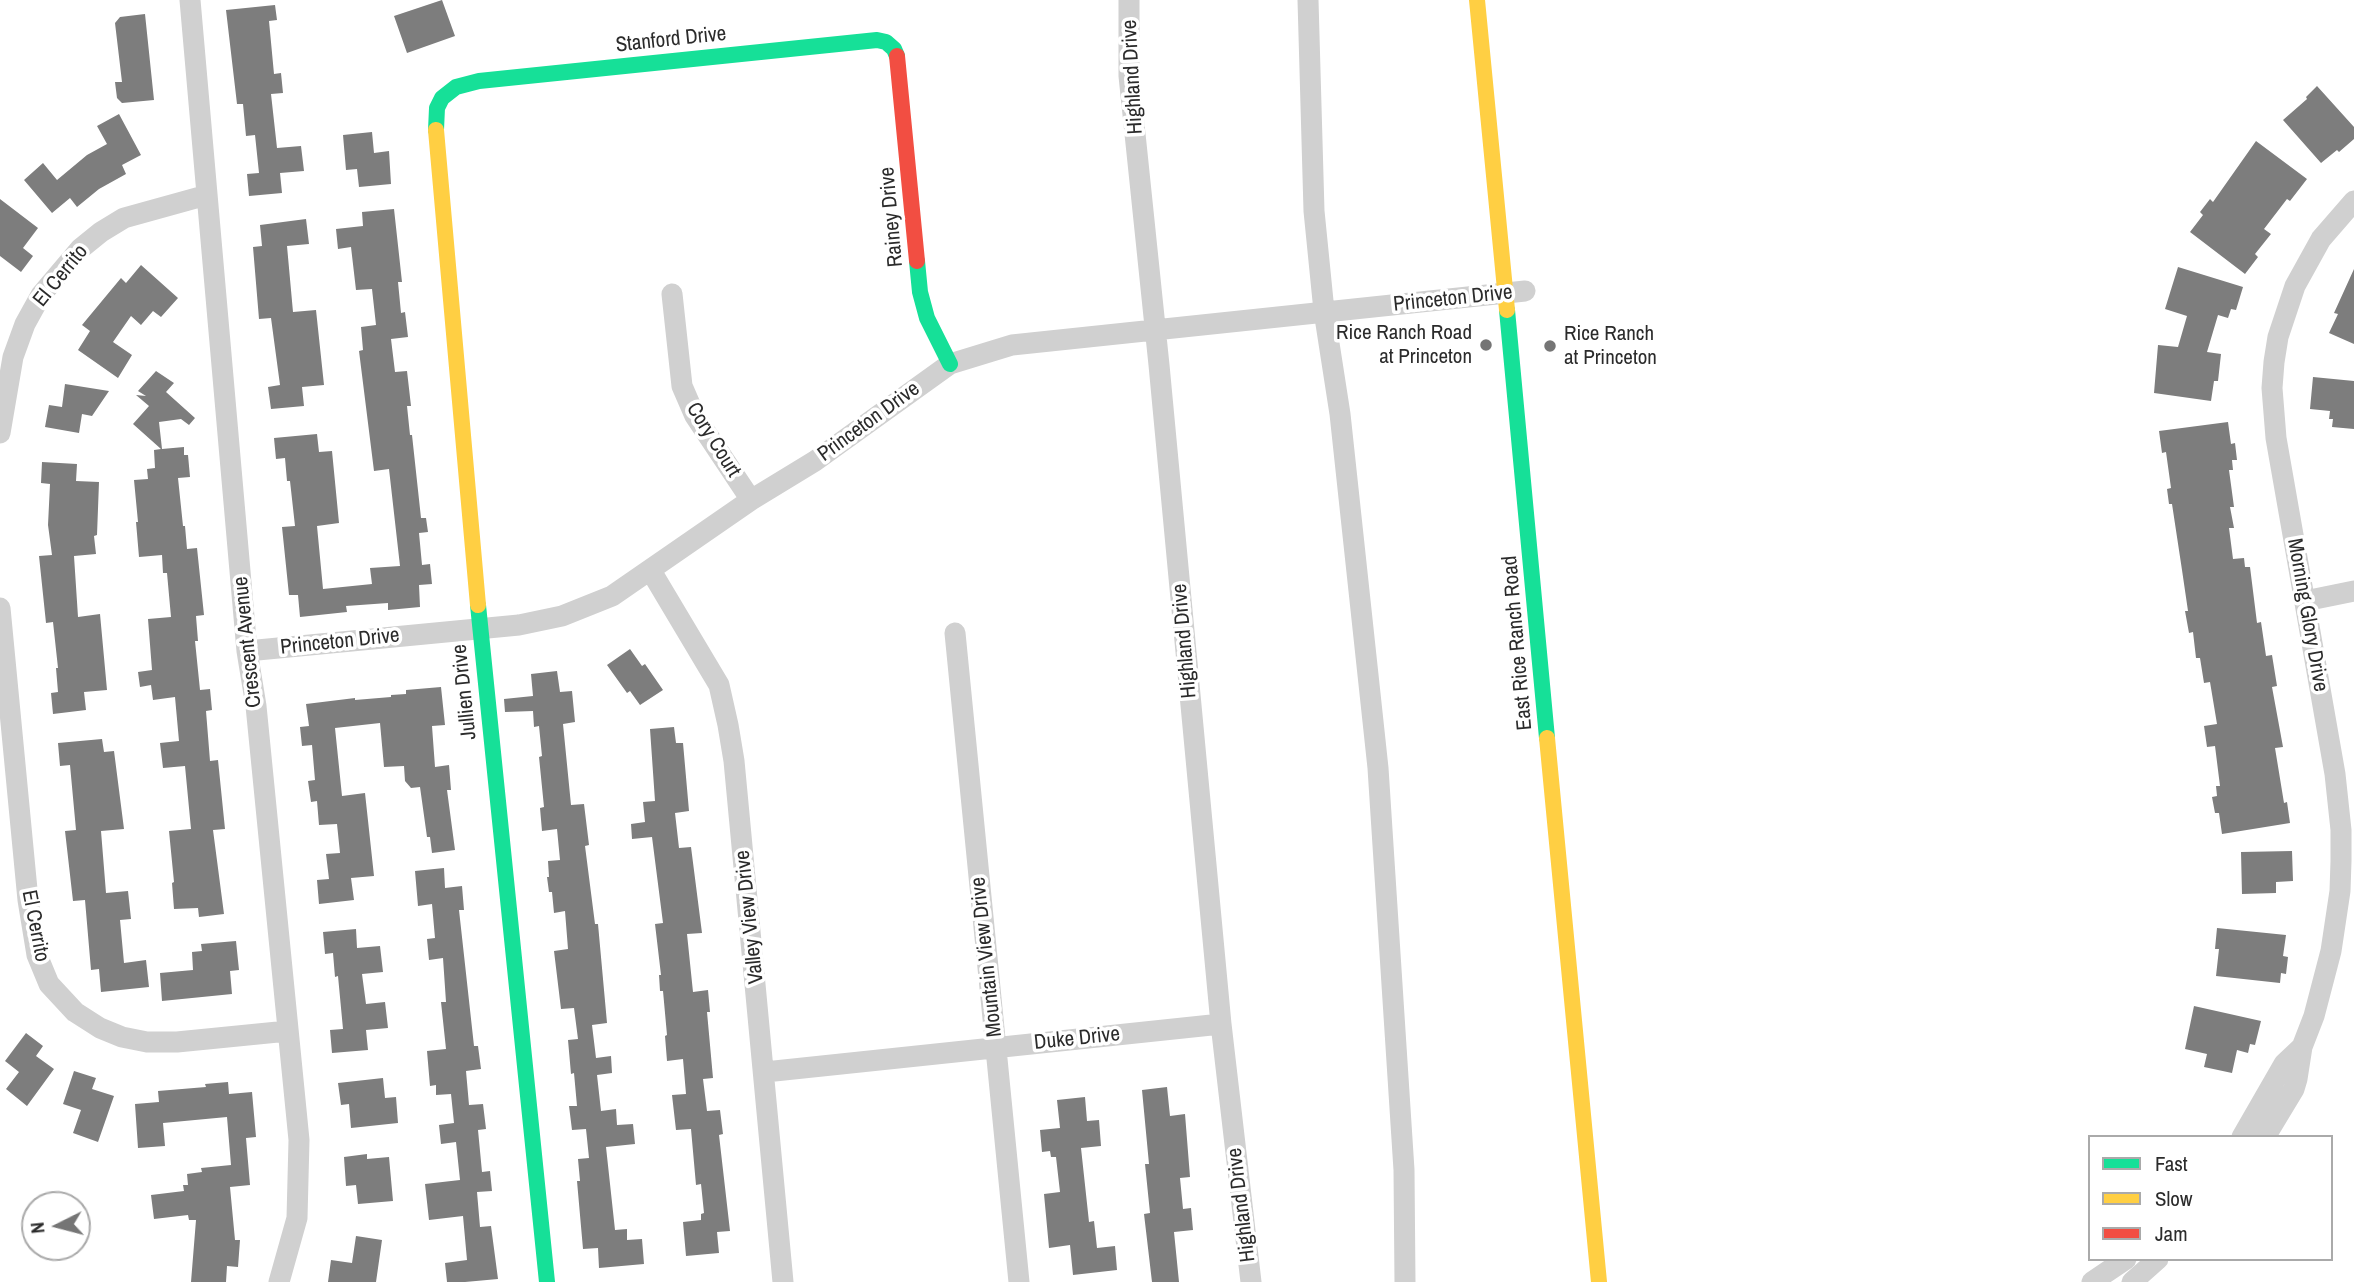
<!DOCTYPE html>
<html>
<head>
<meta charset="utf-8">
<style>
	body { margin:0 }
	#map { position:relative; width:2354px; height:1282px; overflow:hidden; background:#fff; font-family:"Archivo Narrow",sans-serif }
	canvas { display:block }
	.legend { position:absolute; left:2088px; top:1135px; width:245px; height:126px; box-sizing:border-box; background:#fff; border:2px solid #aaa; margin:0; padding:9px 12px; list-style:none; font-size:21px; color:#2b2b2b }
	.legend li { display:flex; align-items:center; gap:14px; height:35px }
	.legend b { width:35px; border:2px solid #aaa }
	.north { position:absolute; left:21px; top:1191px; width:70px; height:70px; box-sizing:border-box; background:#fff; border:2px solid #aaa; border-radius:50%; rotate:264deg; font-size:19px; font-weight:700; line-height:28px; text-align:center; color:#2b2b2b }
	.north::after { content:''; display:block; margin:auto; width:24px; height:32px; background:#757575; clip-path:polygon(50% 0,100% 100%,50% 72%,0 100%) }
</style>
</head>
<body>
<div id="map">
<canvas width="2354" height="1282"></canvas>
<ul class="legend">
<li><b style="height:9px;background:#16e098"></b>Fast</li>
<li><b style="height:9px;background:#ffcf43"></b>Slow</li>
<li><b style="height:9px;background:#f24e42"></b>Jam</li>
</ul>
<div class="north">N</div>
</div>
<script>
const ctx = document.querySelector('canvas').getContext('2d');
ctx.lineJoin = 'round';
function fillPath(path, color) { ctx.fillStyle = color; ctx.fill(path, 'evenodd'); }
const poly = rows => new Path2D(rows.map(r => 'M' + r).join(''));
function stroke(path, color, width, dash) { ctx.strokeStyle = color; ctx.lineWidth = width; ctx.lineCap = dash ? 'butt' : 'round'; ctx.setLineDash(dash || []); ctx.stroke(path); }
function label(font, color, halo, rows, align = 'center') {
  ctx.font = font + ' "Archivo Narrow",sans-serif'; ctx.lineWidth = 7; ctx.setLineDash([]); ctx.textBaseline = 'middle'; ctx.strokeStyle = halo; ctx.fillStyle = color; for (const [text, x, y, turn = 0] of rows) {
    ctx.save(); ctx.translate(x, y); ctx.rotate((+turn || 0) * Math.PI / 180); ctx.textAlign = isNaN(turn) ? turn : align; if (halo) ctx.strokeText(text, 0, 0); ctx.fillText(text, 0, 0); ctx.restore();
  }
}
const building = poly([
	[442,0,455,36,407,53,394,16],
	[275,5,277,20,269,21,274,74,281,73,283,93,271,94,277,148,301,146,304,171,280,173,282,193,249,196,247,174,259,173,255,135,246,136,243,104,237,104,226,10],
	[145,14,154,100,122,103,117,98,115,82,122,82,115,23,120,17],
	[2317,86,2354,127,2354,139,2339,152,2337,150,2321,163,2283,120,2307,99,2306,97],
	[119,114,141,155,122,165,126,174,99,189,77,207,70,198,52,213,24,180,43,163,57,180,87,155,107,144,97,126],
	[372,132,374,153,389,151,391,184,359,187,357,169,346,170,343,135],
	[2256,141,2307,179,2290,201,2287,199,2264,229,2271,234,2255,254,2258,257,2245,274,2190,232,2203,215,2200,212,2210,199,2213,202],
	[0,199,38,228,23,248,33,256,21,272,0,256],
	[394,209,402,282,398,282,401,313,405,312,408,337,391,339,395,372,407,371,411,406,407,406,410,435,412,435,421,518,426,518,428,532,419,533,422,565,430,564,432,584,419,585,420,607,388,610,388,603,346,606,347,612,300,617,298,595,289,595,282,527,295,526,290,481,287,481,285,458,276,459,274,438,317,434,319,452,332,451,339,523,317,526,323,589,372,584,370,568,400,566,389,469,374,471,359,351,363,350,361,327,376,325,372,289,356,290,351,247,338,249,336,229,363,226,362,212],
	[306,219,309,244,287,246,293,312,316,310,324,385,302,387,304,406,271,409,268,387,280,385,271,318,259,319,253,247,262,246,260,225],
	[141,265,178,298,161,317,153,311,141,325,131,316,113,342,132,355,118,378,78,350,90,331,82,325,121,278,126,283],
	[2178,267,2243,287,2236,310,2231,309,2228,318,2218,315,2207,352,2221,354,2218,381,2214,381,2211,401,2154,393,2158,345,2178,347,2187,316,2165,309],
	[2354,269,2354,344,2329,333,2338,314,2334,313],
	[156,371,174,383,166,392,195,418,189,425,181,419,159,422,162,449,184,447,184,455,188,455,190,477,178,478,183,526,185,526,187,549,197,548,204,615,196,616,198,641,195,641,200,690,210,689,212,710,206,711,210,761,218,760,225,829,213,830,224,914,199,917,198,908,174,909,172,883,174,882,169,831,191,829,185,766,163,768,160,743,179,741,175,697,153,700,151,685,140,687,138,672,152,670,148,619,171,617,167,573,163,573,162,555,139,557,136,522,138,522,134,480,148,479,147,469,155,468,154,450,161,449,133,424,149,406,136,395,146,396,138,391],
	[2313,377,2354,381,2354,429,2332,427,2333,419,2329,419,2330,411,2310,409],
	[65,384,109,391,92,416,82,414,79,433,45,427,49,405,62,407],
	[2228,422,2231,444,2235,443,2237,460,2232,460,2233,470,2229,470,2234,507,2230,507,2234,528,2229,528,2233,559,2244,558,2245,567,2250,567,2257,623,2261,622,2266,656,2272,655,2277,686,2272,687,2283,747,2275,748,2284,803,2287,802,2290,823,2222,834,2219,813,2215,813,2212,797,2217,796,2216,786,2220,786,2215,746,2207,747,2204,726,2217,724,2210,682,2204,683,2200,658,2196,658,2193,632,2189,633,2185,611,2188,611,2182,570,2172,504,2169,504,2167,489,2171,488,2166,452,2162,453,2159,431],
	[42,462,77,464,76,481,99,482,97,535,94,536,96,554,74,556,78,617,100,614,107,690,84,692,86,710,53,714,51,693,58,692,56,668,58,668,53,622,46,623,39,556,52,555,48,525,50,484,41,483],
	[630,649,642,666,645,664,663,690,640,705,630,691,627,693,607,665],
	[557,671,560,692,572,691,575,722,563,724,571,805,584,804,589,845,585,846,595,924,598,924,607,1023,592,1025,596,1058,611,1056,612,1073,597,1075,601,1111,616,1109,617,1125,633,1124,635,1144,606,1147,615,1230,627,1229,627,1240,642,1239,644,1264,599,1268,598,1248,583,1249,577,1181,580,1181,578,1159,589,1158,586,1129,572,1130,569,1106,577,1106,574,1073,571,1074,568,1040,578,1039,574,1008,561,1009,554,951,568,949,565,911,554,913,552,892,549,892,547,877,549,877,548,861,560,860,557,829,542,831,540,808,544,807,539,757,542,756,539,726,534,727,533,711,505,712,504,699,533,696,531,674],
	[441,687,445,725,432,726,435,767,449,765,451,790,447,790,455,850,432,853,430,837,427,837,420,787,411,788,405,781,404,766,384,767,380,723,335,728,342,796,365,793,374,876,351,878,354,900,319,904,317,880,329,879,326,854,340,853,337,824,319,825,317,801,311,802,308,781,315,780,312,745,302,746,300,727,309,726,306,704,355,698,355,700,391,697,391,695,406,694,406,690],
	[674,727,676,743,683,743,689,811,675,813,679,848,691,847,702,933,687,934,693,992,708,990,710,1012,707,1012,713,1078,703,1079,707,1111,720,1110,723,1134,719,1135,730,1231,717,1232,719,1253,686,1256,683,1222,701,1220,701,1214,704,1213,701,1184,696,1185,691,1129,676,1130,672,1095,686,1094,683,1059,667,1061,665,1036,667,1035,663,991,660,991,659,975,661,975,655,924,663,923,652,837,632,839,631,824,645,822,643,802,655,801,650,729],
	[102,739,104,752,114,751,124,829,101,831,106,893,128,891,131,919,120,920,124,963,146,960,149,987,101,992,99,969,91,970,85,900,73,901,65,831,76,830,70,765,60,766,58,743],
	[2292,851,2293,881,2276,882,2276,893,2242,894,2241,852],
	[444,868,445,888,462,886,464,910,459,910,474,1046,478,1046,481,1069,466,1071,469,1105,483,1104,486,1129,478,1130,482,1172,490,1171,492,1191,477,1192,480,1227,491,1226,498,1279,465,1282,447,1282,445,1263,467,1260,463,1216,429,1220,425,1184,460,1180,456,1142,441,1144,439,1125,454,1123,451,1094,436,1095,436,1085,430,1086,427,1051,446,1049,441,1002,446,1002,443,958,429,960,427,939,435,938,432,904,418,906,415,871],
	[2217,928,2286,935,2283,956,2288,957,2286,974,2281,973,2280,983,2216,976,2219,949,2215,949],
	[356,929,357,948,380,946,383,972,362,974,366,1004,385,1002,388,1028,366,1030,368,1050,332,1053,330,1030,343,1029,338,976,335,977,333,953,325,954,323,932],
	[236,941,239,970,230,971,232,994,162,1001,160,973,193,970,192,952,202,951,201,944],
	[2194,1006,2261,1021,2255,1045,2250,1044,2248,1053,2237,1050,2232,1073,2204,1067,2207,1054,2185,1049],
	[26,1033,43,1046,36,1056,54,1069,27,1106,6,1089,19,1072,5,1061],
	[74,1071,96,1078,92,1089,114,1096,98,1142,73,1133,81,1110,63,1104],
	[383,1078,385,1098,396,1097,398,1123,351,1128,349,1104,341,1105,338,1083],
	[228,1082,229,1094,252,1092,256,1137,246,1138,250,1185,230,1187,235,1240,240,1240,238,1267,227,1266,226,1282,191,1282,196,1220,189,1220,188,1215,154,1219,151,1195,184,1191,183,1185,188,1185,187,1174,202,1172,201,1168,231,1165,227,1117,163,1123,165,1146,138,1148,135,1104,159,1102,158,1091,206,1087,205,1084],
	[1167,1087,1170,1116,1185,1114,1190,1177,1180,1178,1183,1209,1191,1208,1193,1230,1174,1232,1179,1282,1152,1282,1144,1214,1150,1213,1145,1164,1149,1164,1142,1090],
	[1085,1097,1087,1121,1099,1120,1101,1146,1081,1148,1089,1222,1094,1221,1097,1248,1115,1246,1117,1270,1073,1275,1070,1245,1049,1248,1044,1194,1060,1192,1056,1157,1051,1157,1050,1151,1042,1152,1040,1130,1060,1128,1057,1100],
	[367,1154,367,1159,389,1157,393,1201,358,1204,356,1185,346,1186,344,1157],
	[356,1236,382,1240,376,1282,328,1282,331,1260,352,1263]
]);
const street = poly([
	[190,0,247,651,256,706,299,1140,297,1218,279,1282],
	[1129,0,1129,76,1159,365,1221,1024,1251,1282],
	[1308,0,1314,211,1324,311,1340,414,1378,768,1404,1170,1405,1282],
	[672,294,682,386,695,416,751,500],
	[0,433,13,357,25,324,41,295,80,249,101,232,124,218,207,195],
	[651,571,719,685,728,725,734,761,783,1282],
	[2305,601,2354,591],
	[0,608,28,900,37,955,49,984,75,1012,100,1028,122,1037,147,1042,177,1042,288,1031],
	[955,633,1019,1282],
	[247,651,519,625,562,616,612,596,751,500,815,461,950,364,1012,345,1525,291],
	[765,1072,1221,1024],
	[2242,1137,2284,1064,2302,1047],
	[2265,1137,2294,1089,2297,1079,2302,1047,2314,1016,2331,951,2340,891,2341,861,2341,830,2335,774,2276,438,2272,388,2274,362,2278,337,2295,286,2321,239,2354,201],
	[2092,1282,2126,1259],
	[2132,1282,2158,1259]
]);
const fast = poly([
	[436,130,437,108,442,98,456,87,479,81,877,40,886,42,894,49,897,56],
	[917,261,920,292,927,318,950,364],
	[1507,310,1547,738],
	[478,605,547,1282]
]);
const slow = poly([
	[1477,0,1507,310],
	[436,130,478,605],
	[1547,738,1599,1282]
]);
const jam = poly([
	[897,56,917,261]
]);
const markers = [
	[1486,345,7,"#757575"],
	[1550,346,7,"#757575"]
];
const streetNames = [
	["Stanford Drive",671,40,-6],
	["Highland Drive",1133,77,-93],
	["Rainey Drive",892,217,-95],
	["El Cerrito",61,276,-51],
	["Princeton Drive",1453,299,-6],
	["Princeton Drive",869,422,-36],
	["Cory Court",713,440,58],
	["Morning Glory Drive",2307,615,80],
	["Highland Drive",1185,641,-95],
	["Crescent Avenue",248,642,-96],
	["Princeton Drive",340,642,-6],
	["East Rice Ranch Road",1518,643,-95],
	["Jullien Drive",465,692,-96],
	["Valley View Drive",750,917,-96],
	["El Cerrito",35,926,79],
	["Mountain View Drive",987,957,-96],
	["Duke Drive",1077,1039,-6],
	["Highland Drive",1242,1205,-97]
];
const poiNames = [
	["Rice Ranch Road",1472,333],
	["at Princeton",1472,357],
	["Rice Ranch",1564,334,"left"],
	["at Princeton",1564,358,"left"]
];
fillPath(building, '#7d7d7d');
stroke(street, '#d0d0d0', 21);
stroke(fast, '#16e098', 16);
stroke(slow, '#ffcf43', 16);
stroke(jam, '#f24e42', 16);
for (const [x, y, r, color] of markers) { const dot = new Path2D(); dot.arc(x, y, r, 0, 2 * Math.PI); ctx.fillStyle = color; ctx.fill(dot); stroke(dot, '#fff', 2.5); }
label('21px', '#2b2b2b', '#fff', streetNames);
label('21px', '#2b2b2b', '#fff', poiNames, 'right');
</script>
</body>
</html>
